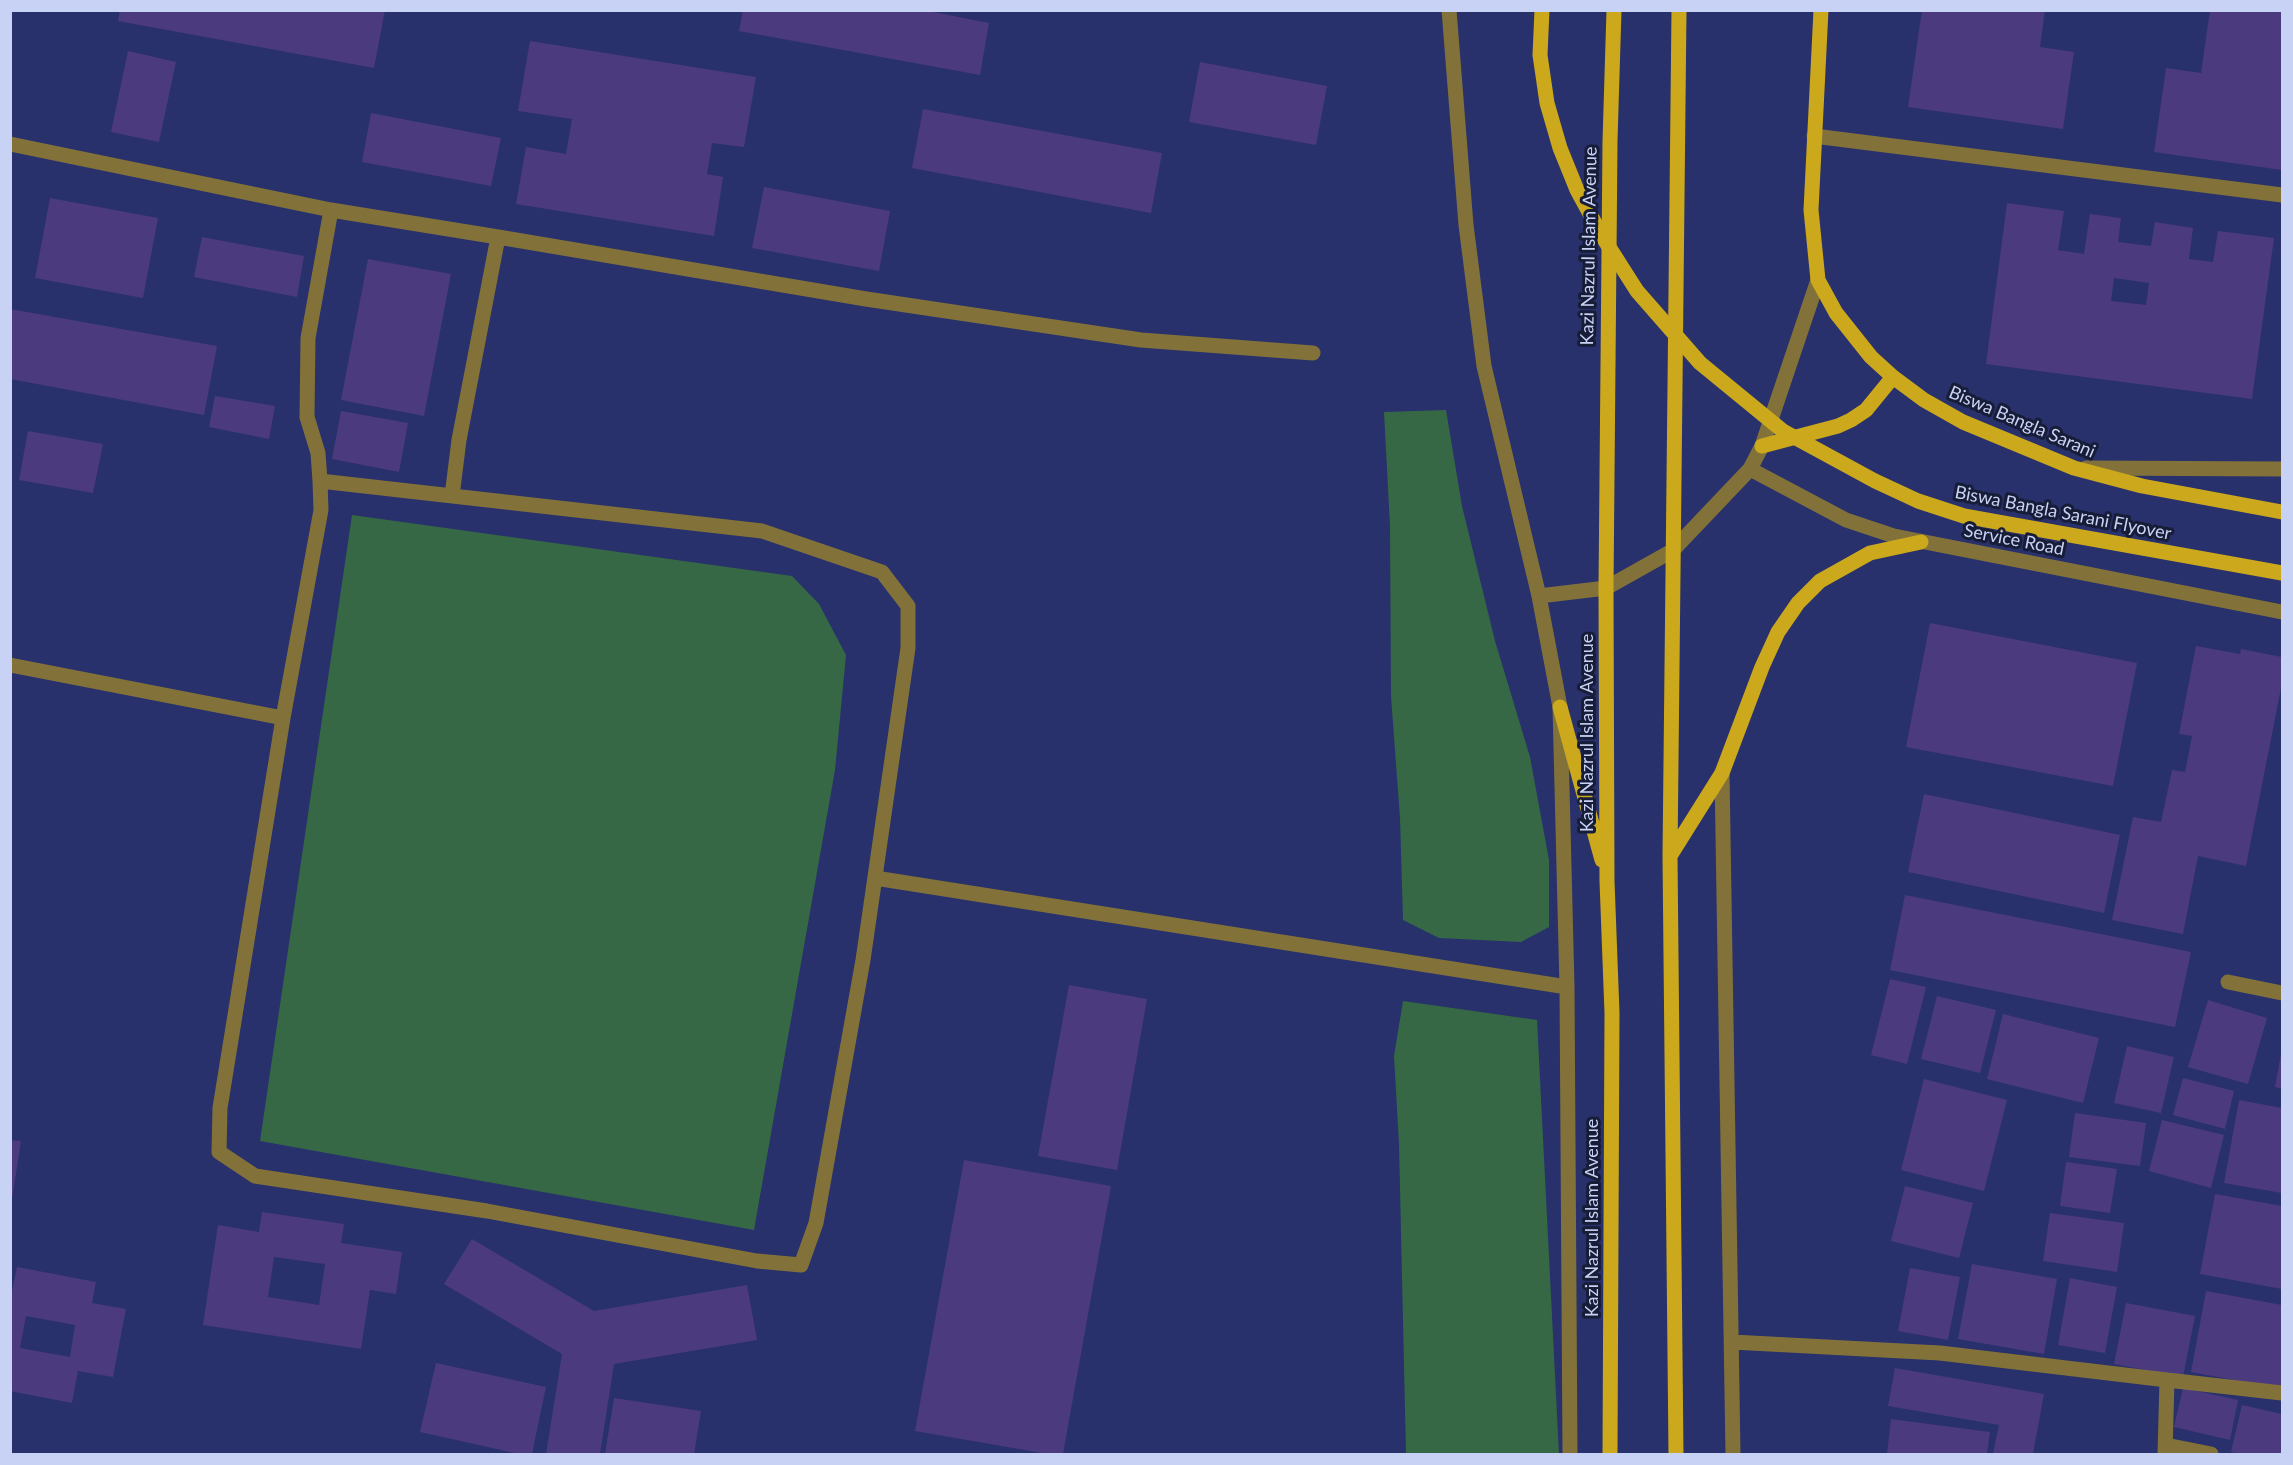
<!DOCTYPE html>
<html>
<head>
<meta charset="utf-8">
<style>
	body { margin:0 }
	#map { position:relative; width:2293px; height:1465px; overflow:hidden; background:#28316b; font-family:Lato,sans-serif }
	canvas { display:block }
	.frame { position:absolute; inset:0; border:12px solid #c8d2f5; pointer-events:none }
</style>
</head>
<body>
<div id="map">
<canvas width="2293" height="1465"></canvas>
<div class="frame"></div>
</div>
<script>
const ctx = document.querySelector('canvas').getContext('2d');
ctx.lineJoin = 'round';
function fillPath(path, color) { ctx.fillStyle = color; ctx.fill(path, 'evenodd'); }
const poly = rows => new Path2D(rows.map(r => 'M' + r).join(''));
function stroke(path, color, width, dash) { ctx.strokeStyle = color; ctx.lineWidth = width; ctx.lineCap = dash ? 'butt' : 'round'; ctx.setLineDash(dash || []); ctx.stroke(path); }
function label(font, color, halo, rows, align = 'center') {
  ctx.font = font + ' Lato,sans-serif'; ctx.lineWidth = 6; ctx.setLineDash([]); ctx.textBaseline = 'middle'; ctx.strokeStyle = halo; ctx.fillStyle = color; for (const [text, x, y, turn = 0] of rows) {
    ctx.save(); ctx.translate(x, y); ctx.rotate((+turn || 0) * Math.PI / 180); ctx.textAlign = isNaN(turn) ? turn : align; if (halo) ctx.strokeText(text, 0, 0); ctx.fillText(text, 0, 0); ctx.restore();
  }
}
const green = poly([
	[1446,410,1462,506,1495,641,1530,757,1549,860,1549,927,1521,942,1439,938,1403,920,1400,818,1391,696,1390,526,1384,412],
	[352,515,792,576,819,604,846,655,835,770,754,1230,260,1141],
	[1403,1001,1537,1020,1559,1454,1406,1454,1399,1144,1394,1056]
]);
const building = poly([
	[120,10,385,10,374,68,118,21],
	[743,10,923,10,989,23,980,75,739,31],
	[1922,10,2045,10,2040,47,2074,52,2063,129,1908,107],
	[2210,10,2282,10,2282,170,2154,152,2166,68,2201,73],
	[530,41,756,77,744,147,712,143,707,174,723,177,714,236,516,204,526,147,566,154,572,119,518,111],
	[128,51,176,62,159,142,111,132],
	[1200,62,1327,86,1316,145,1189,122],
	[923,109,1162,153,1151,213,912,168],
	[371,113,501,138,491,186,362,162],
	[764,187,890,211,879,271,752,248],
	[50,198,158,218,143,298,35,278],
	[2007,203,2064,211,2058,250,2084,254,2090,214,2121,218,2118,242,2151,246,2155,222,2193,228,2189,259,2213,262,2218,231,2274,238,2252,399,1986,364],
	[2114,278,2149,283,2146,305,2111,301],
	[202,237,304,256,297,297,194,277],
	[368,259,451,274,424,416,341,400],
	[10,309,217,346,204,415,10,379],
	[215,396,275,406,269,439,209,427],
	[341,411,408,423,399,472,332,459],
	[28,431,103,444,93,493,19,480],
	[1930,623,2137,663,2113,786,1906,747],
	[2196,646,2240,654,2241,649,2282,657,2282,683,2246,866,2198,856,2183,934,2112,920,2133,817,2161,822,2172,770,2185,772,2192,736,2179,734],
	[1924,794,2120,835,2104,913,1908,872],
	[1905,895,2191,952,2175,1027,1890,970],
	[1890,979,1926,987,1907,1064,1871,1055],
	[1069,985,1147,999,1117,1170,1038,1156],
	[1937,996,1996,1010,1980,1073,1921,1059],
	[2208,1000,2267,1018,2248,1084,2188,1067],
	[2003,1014,2099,1038,2083,1103,1987,1079],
	[2127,1046,2174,1057,2161,1113,2114,1103],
	[2281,1054,2282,1054,2282,1089,2275,1087],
	[2183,1078,2234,1091,2225,1129,2173,1115],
	[1924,1079,2007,1100,1984,1191,1901,1170],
	[2239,1100,2282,1108,2282,1193,2224,1183],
	[2075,1113,2146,1123,2140,1166,2069,1157],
	[2162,1120,2224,1135,2211,1188,2149,1171],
	[10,1140,21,1141,12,1199,10,1199],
	[964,1160,1111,1186,1063,1454,1048,1454,915,1431],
	[2066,1162,2117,1169,2110,1213,2060,1206],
	[1905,1186,1973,1203,1959,1258,1891,1241],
	[2215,1194,2282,1206,2282,1289,2200,1274],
	[262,1212,344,1224,341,1243,402,1252,396,1294,370,1290,361,1349,203,1325,218,1225,259,1232],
	[274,1257,325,1264,319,1305,268,1297],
	[2050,1213,2124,1223,2117,1272,2043,1261],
	[472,1239,594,1311,747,1285,757,1340,614,1364,600,1454,546,1454,562,1354,444,1284],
	[1972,1264,2057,1279,2044,1354,1958,1339],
	[17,1267,96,1282,92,1303,126,1309,113,1377,78,1371,72,1403,10,1391,10,1291,12,1291],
	[26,1316,75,1325,70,1357,20,1348],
	[1910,1268,1960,1277,1948,1340,1898,1331],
	[2070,1278,2117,1287,2105,1353,2058,1345],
	[2206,1291,2282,1305,2282,1389,2191,1372],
	[2126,1303,2195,1316,2183,1377,2114,1364],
	[436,1363,546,1387,532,1454,519,1454,420,1432],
	[1895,1368,2044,1394,2033,1454,1993,1454,1999,1425,1888,1406],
	[2183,1388,2238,1400,2230,1440,2174,1427],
	[614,1398,701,1411,694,1454,605,1454],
	[2242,1405,2282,1414,2282,1454,2241,1454,2231,1452],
	[1891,1419,1990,1432,1987,1454,1887,1454]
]);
const minor = poly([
	[1449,10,1466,225,1484,366,1539,596,1560,707,1567,987,1570,1454],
	[1814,136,2282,195],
	[10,144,331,210],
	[498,237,866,299,1141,340,1313,353],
	[2086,468,2282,469],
	[1750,469,1846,520,1894,536,2282,612],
	[320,481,762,531,882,572,908,606,908,648,863,960,816,1223,801,1265,757,1261,487,1211,255,1176,219,1152,220,1108,283,718,321,510,320,481],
	[320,481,318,453,307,417,308,338,331,210,498,237,459,440,452,496],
	[1539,596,1606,588,1672,551,1750,469,1762,446,1818,280],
	[10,665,283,718],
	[1722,773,1733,1454],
	[875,878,1567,987],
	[2228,982,2282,993],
	[1732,1342,1940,1353,2167,1380],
	[2166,1445,2211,1454],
	[2165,1454,2167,1380,2282,1393]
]);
const major = poly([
	[1821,10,1811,210,1818,280,1836,313,1871,357,1893,377,1924,400,1963,422,2074,468,2142,486,2282,512],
	[1762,446,1838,426,1851,420,1866,410,1893,377],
	[1560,707,1602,860],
	[1670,856,1722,773,1762,667,1778,632,1798,603,1820,581,1870,553,1921,542],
	[1610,1454,1612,1013,1607,881,1606,588,1610,141,1614,10],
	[1676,1454,1670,856,1679,10]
]);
const majorBridge = poly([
	[1542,10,1540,55,1547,103,1560,148,1577,190,1602,236,1637,291,1700,363,1783,431,1875,481,1918,501,1964,516,2282,573]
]);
const streetNames = [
	["Kazi Nazrul Islam Avenue",1589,246,-89],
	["Biswa Bangla Sarani",2022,422,23],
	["Biswa Bangla Sarani Flyover",2063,513,11],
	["Service Road",2014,540,11],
	["Kazi Nazrul Islam Avenue",1587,733,-90],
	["Kazi Nazrul Islam Avenue",1592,1218,-90]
];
fillPath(green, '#366846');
fillPath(building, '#4c3a7f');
stroke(minor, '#82723a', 15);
stroke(major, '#cca91c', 15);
stroke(majorBridge, '#cca91c', 15);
label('18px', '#c8d2f5', '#171d37', streetNames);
</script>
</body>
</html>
